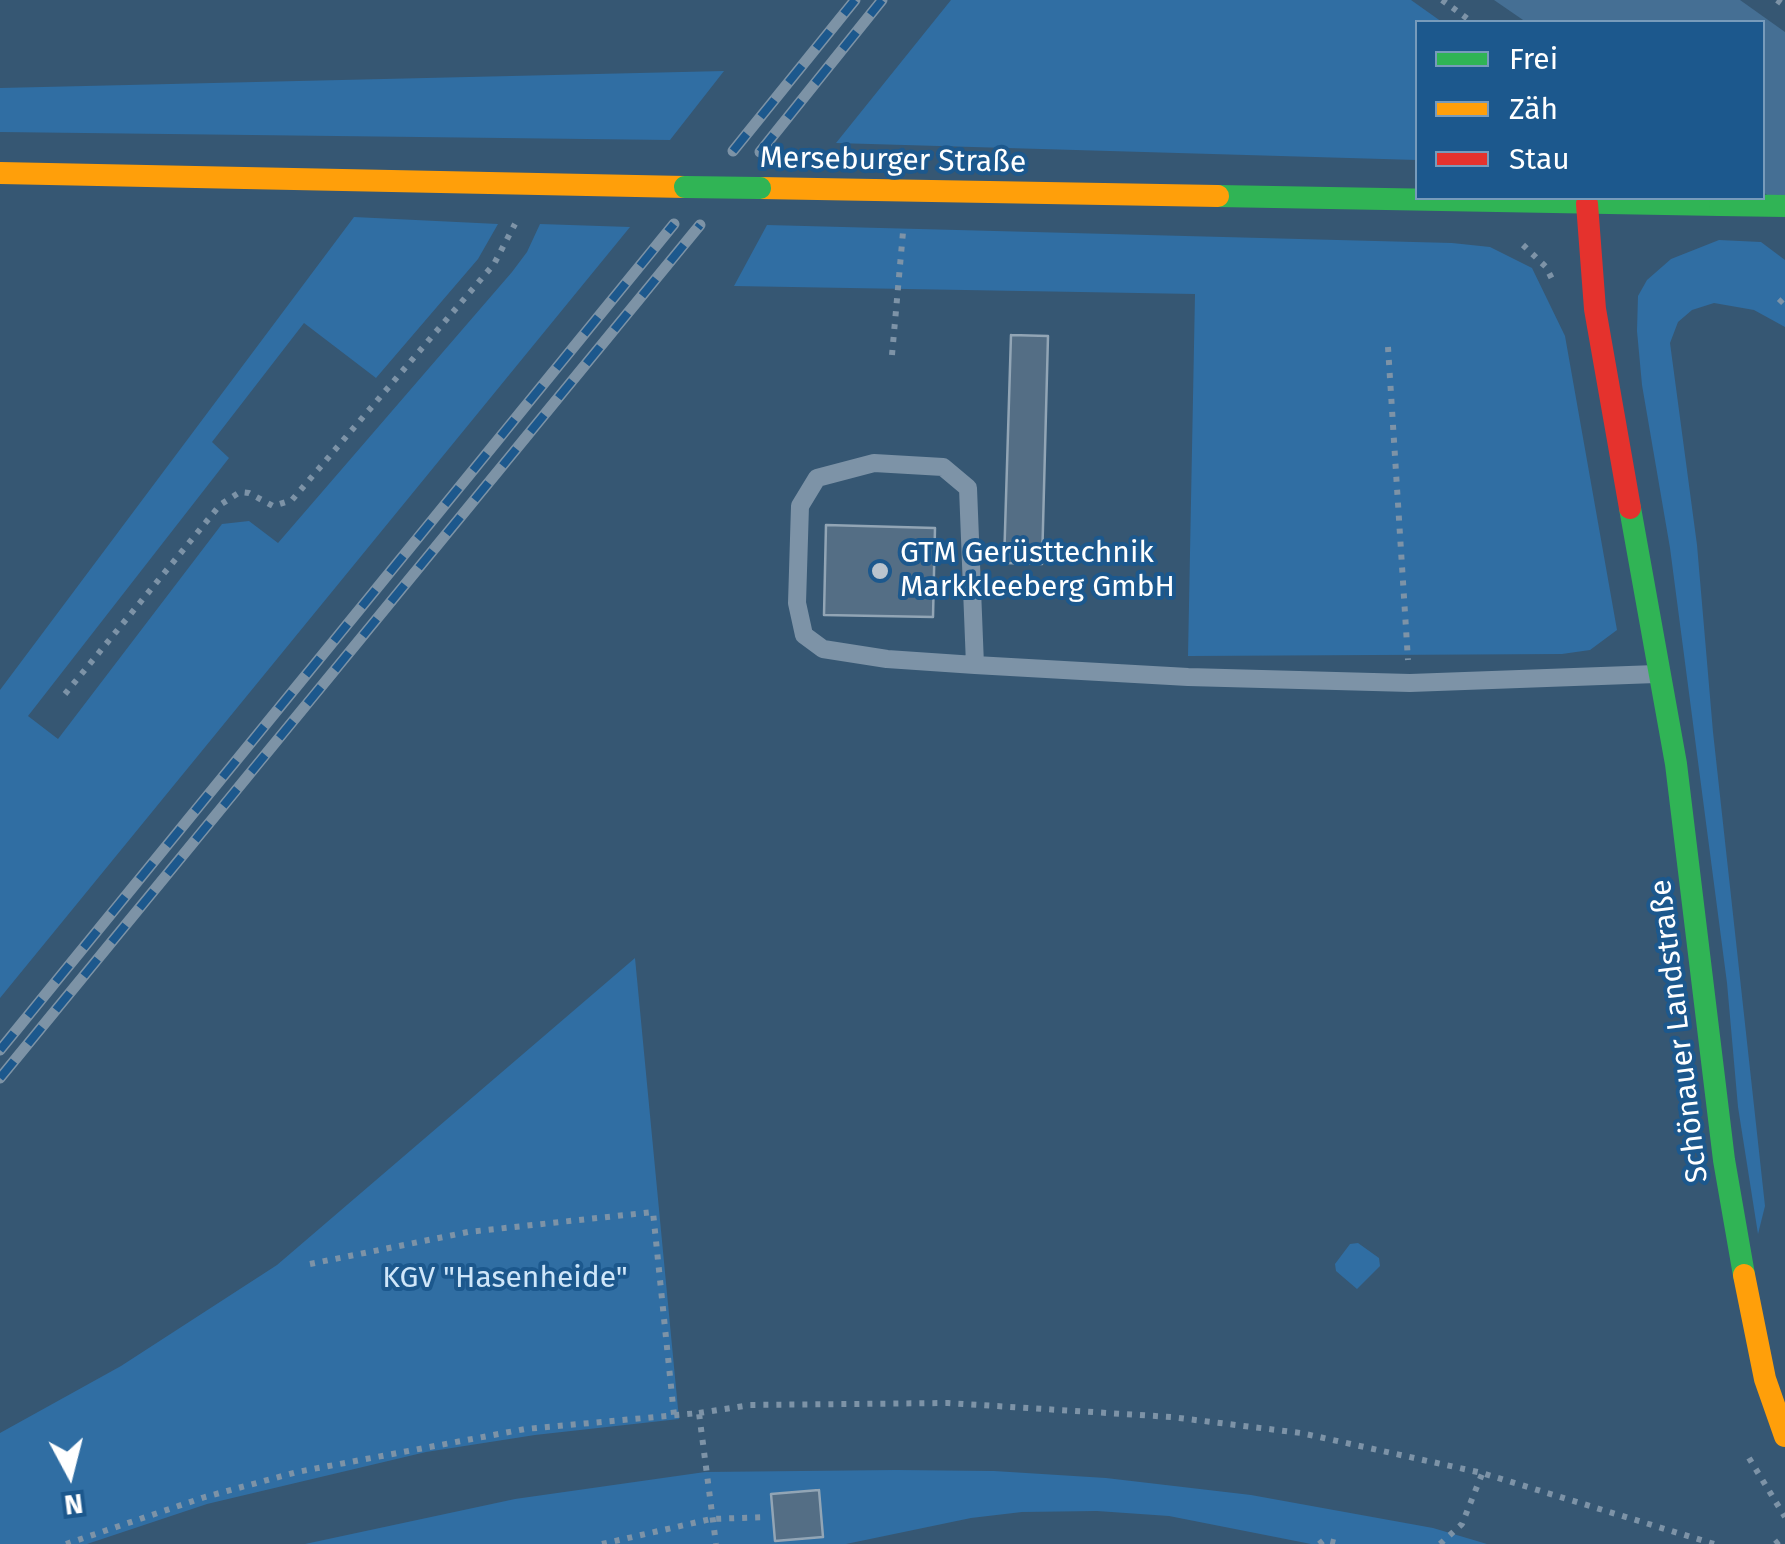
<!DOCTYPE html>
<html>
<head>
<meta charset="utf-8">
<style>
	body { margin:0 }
	#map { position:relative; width:1785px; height:1544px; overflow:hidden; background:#365773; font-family:"Fira Sans",sans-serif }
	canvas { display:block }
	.legend { position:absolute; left:1415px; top:20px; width:350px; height:180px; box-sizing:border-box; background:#1c588d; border:2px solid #779bbb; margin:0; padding:12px 18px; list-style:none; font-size:30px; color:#fff }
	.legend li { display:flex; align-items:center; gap:20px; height:50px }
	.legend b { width:50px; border:2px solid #779bbb }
	.north { position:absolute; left:20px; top:1424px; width:100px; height:100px; -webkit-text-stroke:8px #1c588d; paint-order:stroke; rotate:173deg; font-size:28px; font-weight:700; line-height:40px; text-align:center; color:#fff }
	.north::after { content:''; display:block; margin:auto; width:35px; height:45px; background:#fff; clip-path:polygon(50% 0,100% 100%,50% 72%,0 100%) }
</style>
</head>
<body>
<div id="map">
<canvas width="1785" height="1544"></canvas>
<ul class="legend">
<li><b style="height:12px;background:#30b455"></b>Frei</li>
<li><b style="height:12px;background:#ff9f0a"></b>Zäh</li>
<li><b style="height:12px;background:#e5322d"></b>Stau</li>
</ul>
<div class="north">N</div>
</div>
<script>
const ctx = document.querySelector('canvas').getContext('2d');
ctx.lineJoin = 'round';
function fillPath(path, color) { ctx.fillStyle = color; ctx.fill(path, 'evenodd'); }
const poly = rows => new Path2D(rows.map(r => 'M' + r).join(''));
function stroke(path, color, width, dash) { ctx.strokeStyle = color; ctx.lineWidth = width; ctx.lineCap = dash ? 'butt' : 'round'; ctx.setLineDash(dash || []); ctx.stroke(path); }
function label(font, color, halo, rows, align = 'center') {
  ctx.font = font + ' "Fira Sans",sans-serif'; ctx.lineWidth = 8; ctx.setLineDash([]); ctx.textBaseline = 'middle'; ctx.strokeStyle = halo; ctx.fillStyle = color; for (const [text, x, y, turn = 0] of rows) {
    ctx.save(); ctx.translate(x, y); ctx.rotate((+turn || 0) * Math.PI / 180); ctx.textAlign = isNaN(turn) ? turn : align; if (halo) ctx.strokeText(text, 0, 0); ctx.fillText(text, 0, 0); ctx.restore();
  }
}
const green = poly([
	[951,0,1411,0,1442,22,1418,22,1417,160,836,143],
	[724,71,670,140,0,132,0,88],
	[354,217,498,224,478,259,376,378,304,323,212,442,229,458,28,716,58,739,222,524,249,521,278,543,512,272,527,252,540,224,630,227,0,998,0,690],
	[767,225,1452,243,1490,247,1532,268,1565,336,1617,630,1590,650,1562,654,1188,656,1195,294,734,286],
	[1719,240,1761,242,1785,260,1785,327,1754,310,1714,303,1692,310,1678,322,1670,343,1697,545,1713,732,1765,1206,1758,1234,1738,1107,1727,983,1670,548,1642,385,1637,331,1638,296,1647,280,1671,259],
	[635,958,679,1419,535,1435,426,1452,207,1504,87,1544,0,1544,0,1433,121,1366,277,1265],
	[1358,1243,1379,1258,1380,1266,1357,1289,1336,1271,1335,1264,1350,1244],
	[896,1470,994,1471,1106,1478,1251,1495,1433,1528,1487,1544,1311,1544,1169,1516,1097,1511,1022,1512,971,1518,846,1544,305,1544,515,1499,705,1472]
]);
const water = poly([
	[1494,0,1740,0,1785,32,1785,208,1763,192,1762,22,1526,22]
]);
const building = poly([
	[1011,335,1048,336,1042,564,1004,563,1011,335],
	[826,525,935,528,933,617,824,615,826,525],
	[819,1490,823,1537,775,1541,771,1494,819,1490]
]);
const path = poly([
	[1442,0,1472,22],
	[1777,0,1785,6],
	[1523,245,1546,267,1553,281],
	[1779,303,1785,297],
	[1388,347,1408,660],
	[892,355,903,232],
	[65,694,220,505,240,492,249,493,273,506,292,500,494,264,515,224],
	[310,1264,468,1232,653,1212,674,1415],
	[699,1413,750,1405,948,1403,1171,1417,1301,1433,1482,1473,1714,1544],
	[1749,1458,1785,1517],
	[66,1544,205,1497,297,1472,525,1429,699,1413,716,1544],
	[602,1544,711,1519,768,1517],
	[1319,1544,1324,1540,1341,1544],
	[1440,1544,1462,1524,1482,1474],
	[1775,1544,1785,1536]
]);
const lane = poly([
	[975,665,968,488,943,467,874,463,817,478,800,506,797,603,804,635,823,649,887,659,975,665,1188,677,1410,683,1656,674]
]);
const fast = poly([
	[1218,196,1720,205],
	[1630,508,1676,764,1724,1160,1744,1275]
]);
const slow = poly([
	[0,173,685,187],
	[760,188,1218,196],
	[1744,1275,1765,1379,1785,1436]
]);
const jam = poly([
	[1587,204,1595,309,1630,508]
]);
const rail = poly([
	[733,151,855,0],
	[760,152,882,0],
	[0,1050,674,224],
	[0,1078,700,225]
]);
const fastBridge = poly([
	[685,187,760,188],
	[1720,205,1785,206]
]);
const markers = [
	[880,571,10,"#b9c4ce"]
];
const streetNames = [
	["Merseburger Straße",893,161,1],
	["Schönauer Landstraße",1680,1031,-97]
];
const poiNames = [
	["GTM Gerüsttechnik",900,554],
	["Markkleeberg GmbH",900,588]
];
const parkNames = [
	["KGV \"Hasenheide\"",505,1279]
];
fillPath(green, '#306ea3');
fillPath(water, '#456f94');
fillPath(building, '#546e85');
stroke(building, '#92a5b5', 2.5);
stroke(path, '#7d93a7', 6, [5, 8]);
stroke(lane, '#7d93a7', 18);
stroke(fast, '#30b455', 22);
stroke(slow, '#ff9f0a', 22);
stroke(jam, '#e5322d', 22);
stroke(rail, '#7d93a6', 11);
stroke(rail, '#1c588d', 8, [22]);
stroke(fastBridge, '#30b455', 22);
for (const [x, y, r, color] of markers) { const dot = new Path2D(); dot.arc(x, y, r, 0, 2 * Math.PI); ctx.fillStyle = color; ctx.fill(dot); stroke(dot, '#1c588d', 4); }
label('30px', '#fff', '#1c588d', streetNames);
label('30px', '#fff', '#1c588d', poiNames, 'left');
label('30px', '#cfe6f9', '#1c588d', parkNames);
</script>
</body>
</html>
